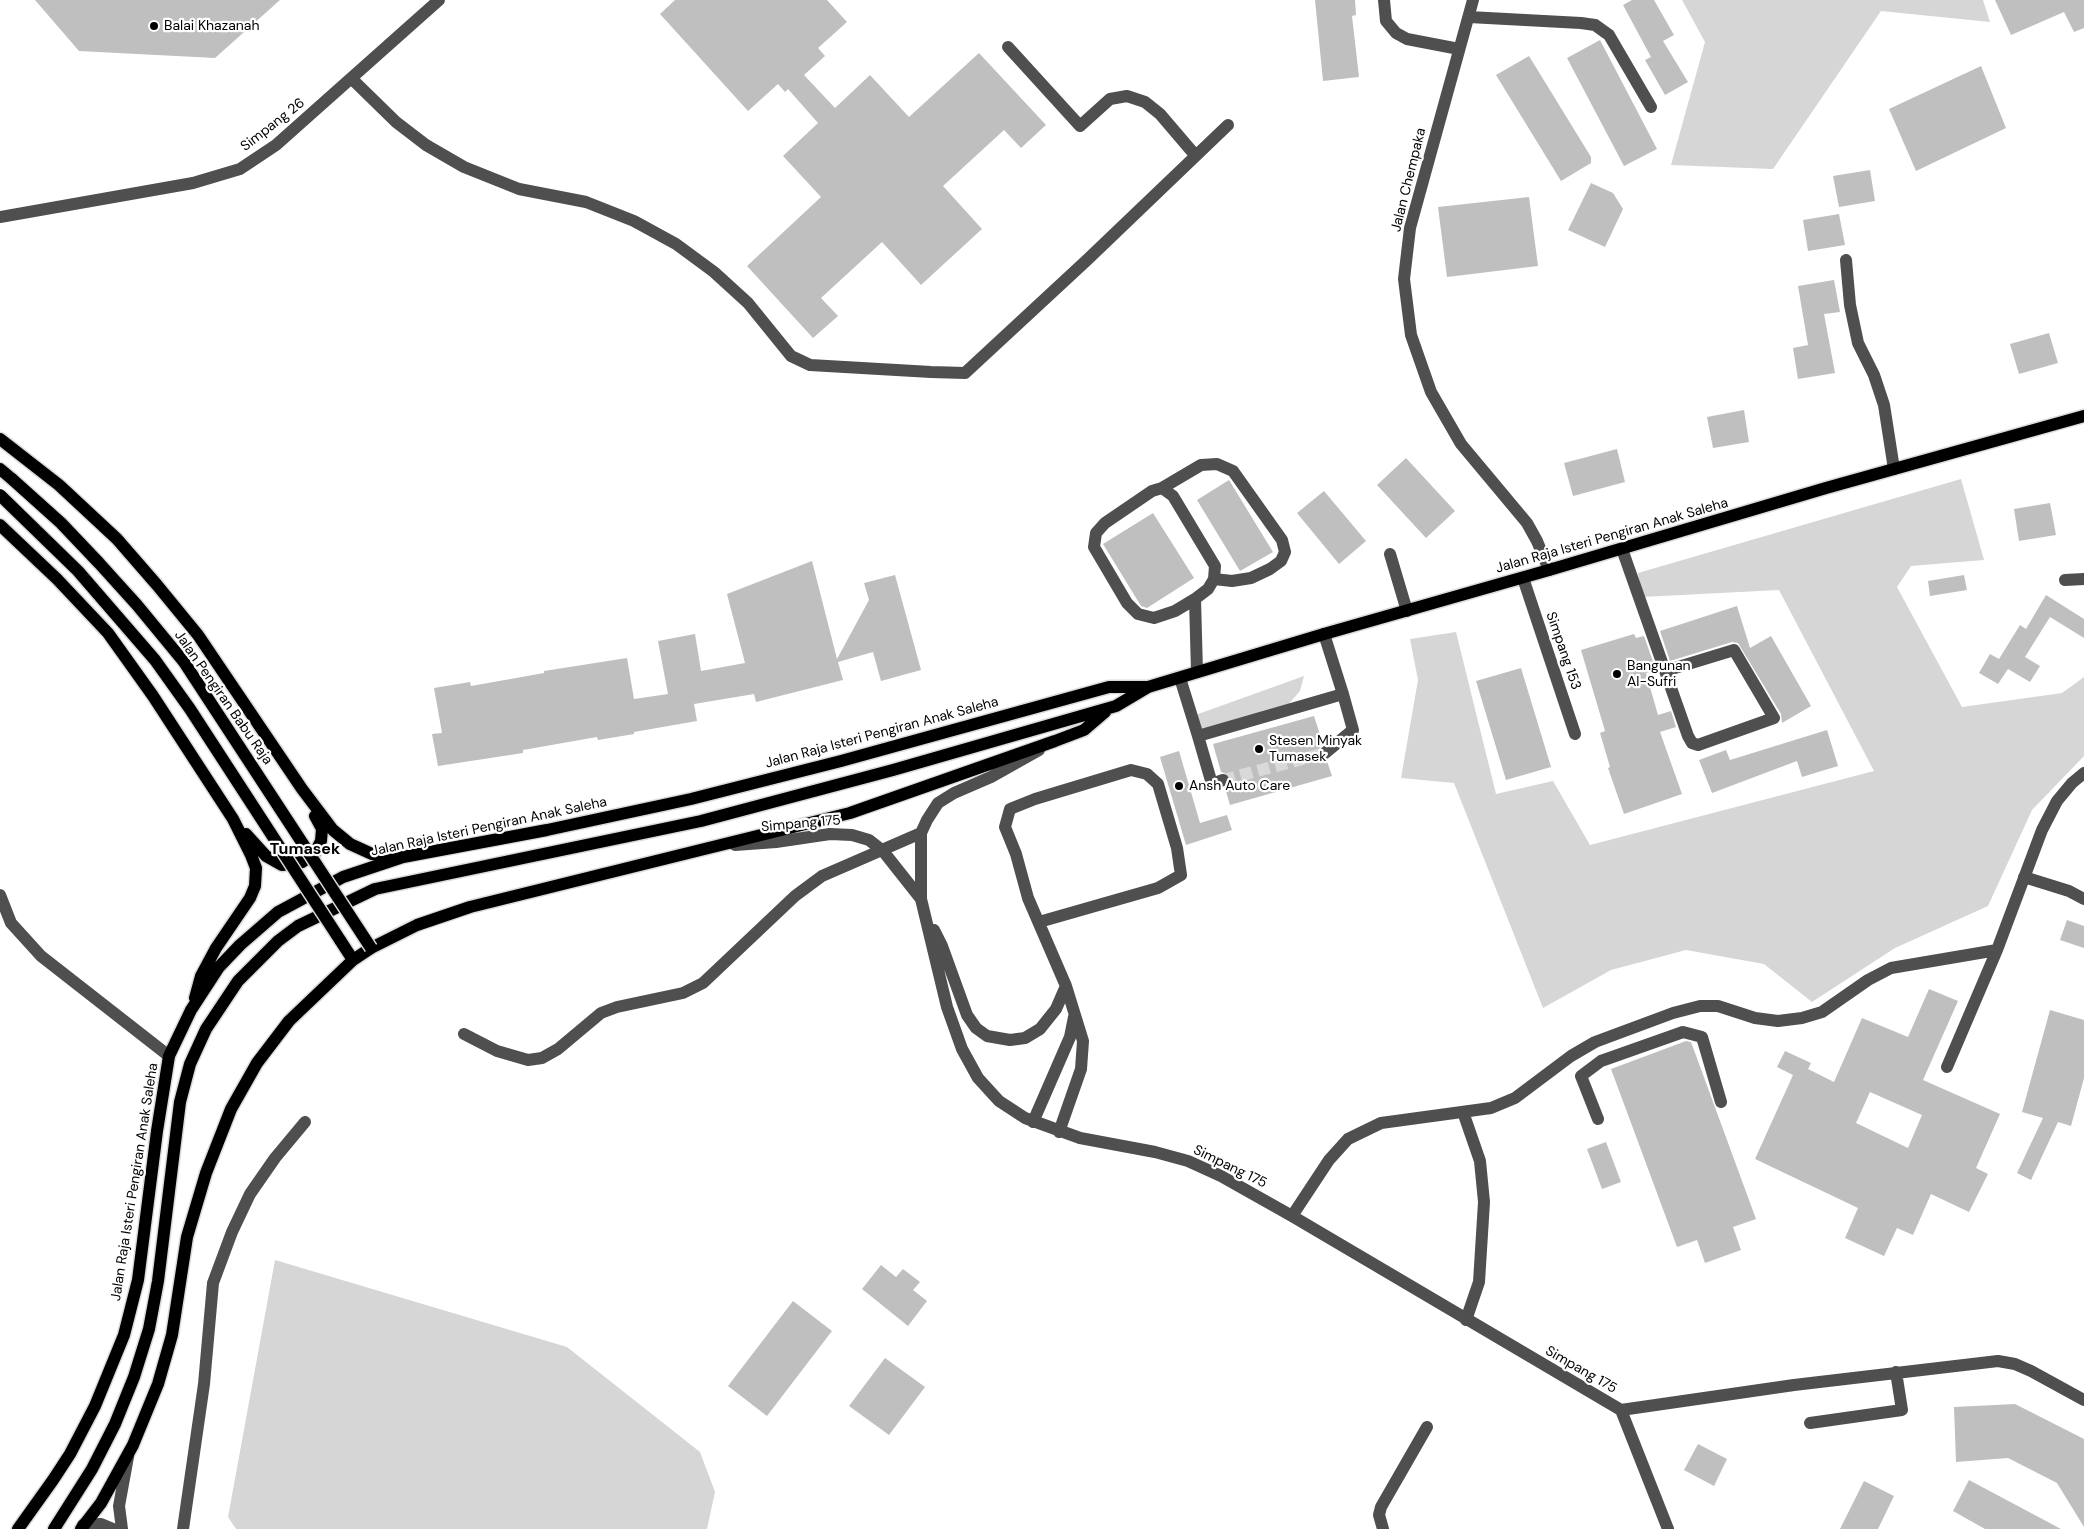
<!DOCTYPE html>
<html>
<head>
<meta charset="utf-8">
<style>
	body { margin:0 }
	canvas { display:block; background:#fff }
</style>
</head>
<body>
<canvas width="2084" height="1529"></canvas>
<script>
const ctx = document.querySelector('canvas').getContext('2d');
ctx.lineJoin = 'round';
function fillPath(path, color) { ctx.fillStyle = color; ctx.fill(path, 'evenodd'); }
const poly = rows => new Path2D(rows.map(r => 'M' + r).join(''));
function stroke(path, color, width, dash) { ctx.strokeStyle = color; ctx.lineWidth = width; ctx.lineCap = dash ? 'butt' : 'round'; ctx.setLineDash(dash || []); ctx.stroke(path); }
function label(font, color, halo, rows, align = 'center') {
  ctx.font = font + ' "DM Sans",sans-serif'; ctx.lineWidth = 4.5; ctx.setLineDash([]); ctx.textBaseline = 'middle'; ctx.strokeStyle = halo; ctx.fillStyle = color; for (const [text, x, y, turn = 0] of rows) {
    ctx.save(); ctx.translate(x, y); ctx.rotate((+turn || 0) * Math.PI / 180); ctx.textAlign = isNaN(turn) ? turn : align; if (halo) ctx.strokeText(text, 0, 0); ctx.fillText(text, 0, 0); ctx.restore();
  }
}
const green = poly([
	[1682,0,1983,0,1990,22,1881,11,1773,169,1671,165,1705,42],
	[1961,479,1984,560,1911,566,1897,587,1962,707,2062,693,2084,677,2084,756,2032,810,1988,906,1895,948,1812,1002,1764,964,1686,950,1611,970,1543,1008,1454,783,1401,778,1418,680,1410,639,1456,632,1496,794,1553,781,1590,845,1874,771,1779,590,1642,597,1638,573],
	[1304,676,1300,691,1278,716,1199,740,1187,718],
	[275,1260,567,1347,700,1452,715,1492,707,1529,236,1529,228,1517]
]);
const building = poly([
	[35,0,280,0,215,58,79,51],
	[675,0,827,0,847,22,818,48,825,56,804,75,835,108,870,75,909,117,979,53,1046,125,1021,148,1004,130,943,186,982,229,921,285,882,242,821,298,838,316,813,338,747,266,821,197,783,156,818,123,788,89,785,92,778,84,748,111,660,14],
	[1315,0,1355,0,1356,15,1352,16,1359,77,1323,81],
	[1632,0,1654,0,1674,35,1663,41,1688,82,1665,95,1645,60,1651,57,1623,5],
	[1995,0,2084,0,2084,28,2074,32,2064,12,2011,35],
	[1600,40,1657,149,1624,166,1567,58],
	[1529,56,1591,157,1591,163,1561,181,1496,75],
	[1981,66,2006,128,1916,171,1889,109],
	[1870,170,1875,201,1839,207,1833,176],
	[1591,183,1613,193,1623,209,1605,247,1568,230],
	[1529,197,1538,266,1447,277,1438,207],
	[1839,214,1845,245,1808,251,1803,220],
	[1834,280,1840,312,1824,314,1835,373,1798,379,1793,348,1808,345,1798,286],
	[2049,333,2058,363,2019,374,2010,344],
	[1744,410,1749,442,1713,448,1707,417],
	[1617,449,1625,482,1573,496,1564,463],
	[1406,458,1455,511,1426,538,1377,485],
	[1229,480,1273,552,1240,571,1197,500],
	[1324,491,1366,541,1339,564,1297,513],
	[2050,503,2056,535,2019,541,2014,509],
	[1153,513,1194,578,1147,608,1141,606,1103,544],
	[812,561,837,659,869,600,864,583,895,575,921,670,881,681,873,652,838,662,843,680,756,702,754,694,694,704,697,721,634,732,634,734,598,740,597,737,523,750,523,753,438,766,432,734,442,733,434,688,470,682,471,686,544,673,544,671,627,658,634,699,668,694,658,641,695,634,701,671,745,663,727,594],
	[1964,575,1967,590,1930,596,1928,581],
	[2046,595,2084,619,2084,638,2050,617,2025,657,2040,666,2030,682,2008,669,1998,684,1979,673,1990,654,1999,659,2020,625,2026,629],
	[1737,606,1750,648,1771,636,1811,706,1782,723,1781,714,1738,643,1732,642,1670,661,1660,631],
	[1634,634,1636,638,1644,636,1656,670,1646,673,1658,715,1671,711,1676,727,1660,732,1682,794,1624,814,1608,768,1610,767,1600,733,1605,731,1581,650],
	[1521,668,1551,767,1506,780,1476,681],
	[1314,716,1323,744,1318,750,1317,755,1322,760,1327,761,1332,776,1230,805,1225,788,1229,785,1231,778,1228,774,1221,772,1213,744],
	[1827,730,1838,766,1802,777,1797,761,1712,793,1699,760,1726,750,1730,760],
	[1179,751,1200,823,1227,815,1232,830,1186,845,1160,757],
	[2067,920,2084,926,2084,948,2060,940],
	[1929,989,1958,1001,1923,1080,2000,1114,1976,1168,1988,1174,1969,1212,1931,1194,1913,1235,1897,1228,1884,1256,1845,1238,1858,1208,1755,1159,1793,1075,1777,1067,1785,1051,1811,1063,1808,1069,1834,1082,1862,1018,1908,1037],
	[1870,1092,1922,1115,1908,1148,1856,1123],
	[2050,1010,2084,1020,2084,1078,2071,1126,2058,1122,2031,1180,2017,1173,2043,1118,2022,1112],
	[1686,1041,1691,1042,1756,1219,1733,1227,1741,1250,1705,1263,1697,1240,1677,1247,1611,1069],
	[1606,1142,1621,1182,1602,1189,1587,1149],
	[881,1265,896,1277,903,1269,920,1282,913,1290,927,1301,908,1326,862,1289],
	[793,1301,832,1331,767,1416,728,1386],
	[885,1358,925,1387,889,1435,849,1406],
	[2015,1404,2084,1439,2084,1527,2057,1483,2008,1458,1956,1462,1954,1407],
	[1698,1444,1727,1459,1714,1486,1684,1470],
	[1969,1480,2061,1529,1985,1529,1953,1511],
	[1864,1481,1894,1496,1878,1529,1840,1529]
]);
const minorTunnel = poly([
	[1223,780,1325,753]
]);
const minor = poly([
	[1384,0,1386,21,1396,33,1407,39,1459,49],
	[1473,0,1410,228,1404,279,1411,335,1431,392,1461,444,1527,523,1537,541,1549,570],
	[1469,17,1581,23,1595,25,1609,35,1651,107],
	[1008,47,1080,126,1110,99,1127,96,1145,102,1160,114,1195,155],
	[352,79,396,122,426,145,464,167,519,189,586,202,634,221,676,244,714,272,748,303,791,356,810,365,931,372,965,373,1087,260,1228,125],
	[0,217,193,183,240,169,276,145,439,0],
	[1846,260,1850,305,1858,343,1874,375,1884,405,1894,469],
	[1162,488,1173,496,1215,566,1214,579,1208,589,1195,599,1175,611,1154,618,1138,614,1127,603,1094,547,1096,533,1105,523,1152,491,1162,488],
	[1162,488,1201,465,1217,464,1233,471,1282,540,1285,552,1281,561,1270,569,1251,578,1232,581,1214,579],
	[1622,549,1688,736,1692,743,1698,745,1774,718,1734,650,1665,671],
	[1390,554,1407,611],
	[1523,578,1575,734],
	[2065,580,2084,579],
	[1195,599,1197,672],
	[1180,678,1198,736,1343,694,1324,634],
	[1198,736,1212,784,1223,780],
	[1039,750,991,777,954,793,938,803,927,820,921,833,921,899,947,1007,962,1049,978,1078,999,1101,1025,1118,1080,1138,1155,1152,1188,1161,1221,1176,1292,1216,1621,1410,1794,1385,1998,1361,2015,1364,2031,1371,2084,1400],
	[1325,753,1353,730,1343,694],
	[735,845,776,842,830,834,852,835,869,840,883,851,921,899],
	[2024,877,2069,891,2084,899],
	[0,895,11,923,41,956,169,1056],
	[1039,922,1158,888,1181,875,1177,848,1158,784,1147,774,1131,770,1035,799,1010,809,1005,827,1016,854,1028,898,1066,986,1083,1041,1081,1069,1059,1132],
	[934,930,942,946,967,1015,976,1028,987,1036,1010,1040,1025,1038,1040,1029,1056,1009,1066,986],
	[464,1034,497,1051,528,1060,542,1058,558,1049,601,1013,617,1007,683,993,703,983,795,896,822,876,921,833],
	[1947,1067,1997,950],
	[1463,1112,1480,1161,1484,1202,1479,1282,1466,1320],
	[1598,1119,1581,1076,1601,1061,1683,1032,1702,1037,1721,1102],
	[1033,1122,1070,1037,1074,1017],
	[1292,1216,1329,1160,1348,1139,1381,1123,1491,1108,1515,1098,1571,1056,1595,1042,1673,1013,1700,1006,1718,1006,1755,1018,1778,1021,1802,1018,1822,1012,1868,980,1891,968,1997,950,2042,830,2057,801,2072,783,2084,773],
	[1621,1410,1668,1529],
	[1810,1423,1902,1410,1896,1372],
	[83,1525,101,1524,113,1529],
	[122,1529,119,1506,128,1457],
	[183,1529,204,1384,213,1283,232,1232,250,1194,275,1158,305,1122],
	[1383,1529,1379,1515,1381,1507,1427,1427]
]);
const major = poly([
	[0,439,59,485,117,539,157,585,198,635,302,789,333,830,350,844,372,854,396,857],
	[0,469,12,479],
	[0,525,57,579,108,633,153,696,233,819,251,855,256,868,255,886,250,898,216,948,201,976,195,998],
	[246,834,266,856,282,865,302,862,315,853,321,841,322,829,315,816],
	[340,940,353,960],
	[18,1529,53,1480,70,1454,95,1406,124,1335,138,1280,157,1131,169,1056,191,1010,219,967,240,945,278,912,343,877,403,857,547,830,691,799,841,761,1109,687,1148,687],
	[54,1529,92,1469,115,1424,134,1377,149,1329,158,1281,180,1102,190,1064,206,1029,238,981,278,941,298,926,375,889,701,821,893,770,1109,708,1116,706,1148,687,1324,634,1549,570,1826,488,2084,416],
	[81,1529,101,1503,133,1445,158,1384,172,1335,187,1237,206,1173,231,1109,257,1063,289,1021,353,960,371,948,417,925,470,907,850,813,1055,741,1084,730,1105,712]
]);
const majorBridge = poly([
	[12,479,61,523,99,563,137,605,184,662,371,948],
	[0,495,78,571,155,660,190,709,340,940]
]);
const markers = [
	[154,26,5,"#000"],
	[1617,674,5,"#000"],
	[1259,749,5,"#000"],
	[1179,786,5,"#000"]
];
const poiNames = [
	["Balai Khazanah",164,26],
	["Bangunan",1627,666],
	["Al-Sufri",1627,682],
	["Stesen Minyak",1269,741],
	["Tumasek",1269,757],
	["Ansh Auto Care",1189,786]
];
const streetNames = [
	["Simpang 26",273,125,-38],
	["Jalan Chempaka",1409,180,-76],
	["Jalan Raja Isteri Pengiran Anak Saleha",1612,536,-16],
	["Simpang 153",1563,651,71],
	["Jalan Pengiran Babu Raja",223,698,55],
	["Jalan Raja Isteri Pengiran Anak Saleha",882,733,-15],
	["Simpang 175",801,824,-5],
	["Jalan Raja Isteri Pengiran Anak Saleha",489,827,-12],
	["Simpang 175",1230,1167,26],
	["Jalan Raja Isteri Pengiran Anak Saleha",135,1182,-81],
	["Simpang 175",1581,1370,30]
];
const quarterNames = [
	["Tumasek",305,850]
];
fillPath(green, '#d6d6d6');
fillPath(building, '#bfbfbf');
stroke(minorTunnel, '#d9d9d9', 12, [12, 6]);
stroke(major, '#dbdbdb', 15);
stroke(minor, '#4f4f4f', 12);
stroke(major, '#000', 12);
stroke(majorBridge, '#dbdbdb', 15, []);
stroke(majorBridge, '#000', 12);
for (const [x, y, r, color] of markers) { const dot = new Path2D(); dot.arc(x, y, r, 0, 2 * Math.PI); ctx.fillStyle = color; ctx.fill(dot); stroke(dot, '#fff', 2); }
label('14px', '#000', '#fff', poiNames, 'left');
label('14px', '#000', '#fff', streetNames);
label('bold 16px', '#000', '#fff', quarterNames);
</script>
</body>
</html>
